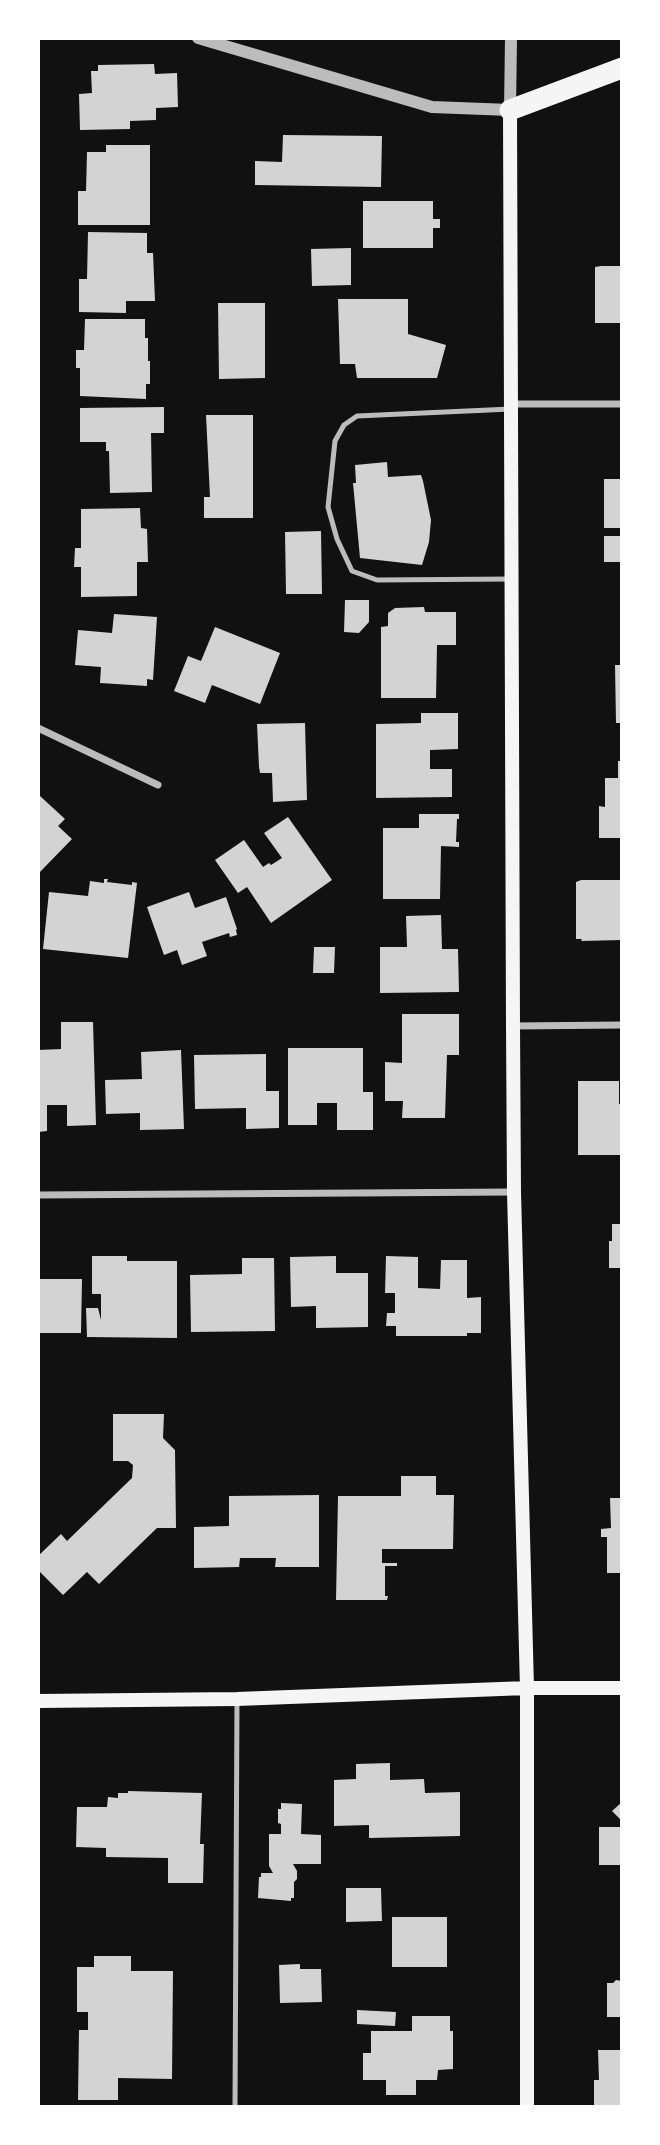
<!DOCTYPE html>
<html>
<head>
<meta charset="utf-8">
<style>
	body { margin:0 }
	#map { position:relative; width:660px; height:2145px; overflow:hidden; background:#111; font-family:Helvetica,sans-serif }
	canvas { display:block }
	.frame { position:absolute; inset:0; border:40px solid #fff; pointer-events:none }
</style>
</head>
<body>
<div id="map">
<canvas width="660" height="2145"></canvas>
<div class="frame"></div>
</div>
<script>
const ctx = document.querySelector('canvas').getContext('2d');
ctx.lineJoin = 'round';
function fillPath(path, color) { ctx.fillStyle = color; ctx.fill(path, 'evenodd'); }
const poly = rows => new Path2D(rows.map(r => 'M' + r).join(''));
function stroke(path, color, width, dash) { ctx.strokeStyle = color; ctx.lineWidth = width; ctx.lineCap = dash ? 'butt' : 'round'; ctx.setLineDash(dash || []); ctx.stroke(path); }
const building = poly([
	[154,64,155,74,177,73,178,107,156,108,156,120,130,121,130,129,80,130,79,94,92,93,91,71,98,71,98,65],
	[283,135,382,136,381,187,255,185,255,161,282,162],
	[106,145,150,145,150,225,78,225,78,191,86,191,87,152,106,152],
	[363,201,433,201,433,219,440,219,440,228,433,228,433,248,363,248],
	[88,232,147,233,147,253,153,253,155,301,126,301,126,313,79,312,79,279,87,279],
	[351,248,351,285,312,286,311,249],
	[601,266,622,266,622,323,595,323,595,267],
	[338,299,408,299,408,334,446,345,437,378,357,378,355,364,340,364],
	[218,303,265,303,265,378,219,379],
	[85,319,145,319,145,338,148,338,148,361,150,361,150,384,146,384,146,399,80,396,80,368,76,368,76,350,84,350],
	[164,407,164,433,151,433,152,492,110,493,109,451,106,451,106,442,80,442,80,408],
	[206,415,253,415,253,518,204,518,204,497,210,497],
	[387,462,388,477,421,475,423,481,431,520,429,542,422,565,360,558,353,483,356,483,355,465],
	[604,479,622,479,622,528,604,528],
	[140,508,141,528,147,529,148,562,137,562,137,596,81,597,81,567,74,567,75,548,81,548,81,509],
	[321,531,322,594,286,594,285,532],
	[604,536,622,536,622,562,604,562],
	[345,600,369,600,369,622,359,633,344,632],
	[424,607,425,612,456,612,456,645,437,645,436,698,381,698,381,627,388,626,388,613,395,608],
	[114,614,157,617,153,680,147,679,147,686,100,683,101,667,75,665,78,630,112,633],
	[215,627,280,653,260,704,212,685,205,703,174,691,188,656,201,661],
	[615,665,622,665,622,723,616,723],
	[421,713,458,713,458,749,430,750,430,769,452,769,452,797,376,798,376,724,421,723],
	[305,723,307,800,273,802,272,773,260,773,259,767,257,724],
	[618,761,622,761,622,838,599,838,599,806,605,807,605,778,618,778],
	[40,796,65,819,58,826,72,839,38,874],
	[419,814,459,814,459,819,457,819,456,842,459,842,459,847,441,846,440,899,383,899,383,828,419,828],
	[288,817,332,880,271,923,247,887,238,893,215,860,244,840,263,867,269,863,271,865,282,858,264,833],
	[104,879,108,879,107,882,132,885,132,882,137,883,128,958,43,949,49,892,88,896,90,881,104,883],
	[581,880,622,880,622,940,581,941,582,939,576,939,576,882],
	[189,892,195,908,226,897,237,929,236,930,237,935,230,937,229,933,202,942,207,956,182,965,177,950,164,955,147,907],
	[441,915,442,949,458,949,459,992,380,993,380,947,407,947,406,916],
	[314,947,335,947,334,973,313,973],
	[402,1014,459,1014,459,1055,447,1055,445,1118,402,1118,403,1101,385,1101,385,1062,402,1063],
	[61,1022,93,1022,96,1125,67,1126,67,1105,47,1105,47,1131,38,1132,38,1050,61,1049],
	[288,1048,363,1048,363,1092,373,1092,373,1130,337,1130,337,1103,317,1103,317,1125,288,1125],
	[181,1050,184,1129,140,1130,140,1113,106,1114,105,1080,142,1079,141,1052],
	[266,1054,266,1091,279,1091,279,1128,246,1129,246,1108,195,1109,194,1055],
	[578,1081,619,1081,619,1104,622,1104,620,1155,578,1155],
	[612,1224,622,1224,621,1268,609,1268,609,1241,612,1241],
	[92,1256,127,1256,127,1261,177,1261,177,1338,87,1337,86,1308,98,1308,101,1320,101,1294,92,1294],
	[336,1256,336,1273,368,1273,368,1327,316,1328,316,1306,291,1307,290,1257],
	[386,1256,418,1257,418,1288,440,1289,441,1260,467,1260,467,1298,481,1297,481,1333,467,1333,467,1336,396,1336,396,1326,386,1326,387,1313,395,1313,395,1293,385,1293],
	[242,1258,274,1258,275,1331,191,1332,190,1275,242,1274],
	[38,1279,82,1279,81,1333,38,1333],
	[113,1414,164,1414,163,1438,175,1450,176,1528,157,1528,99,1584,87,1572,63,1595,38,1570,38,1556,61,1534,67,1541,132,1478,133,1465,128,1461,113,1461],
	[401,1476,436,1476,436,1495,454,1495,453,1549,382,1549,382,1563,397,1563,397,1566,385,1566,385,1596,388,1596,387,1600,336,1600,338,1496,401,1496],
	[319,1495,319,1567,275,1567,276,1558,240,1558,239,1567,194,1568,194,1527,229,1526,229,1496],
	[610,1498,622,1498,622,1573,607,1573,607,1537,601,1537,601,1529,611,1528],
	[390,1763,390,1780,424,1779,425,1793,460,1792,460,1836,369,1838,369,1825,334,1826,334,1780,356,1779,356,1764],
	[128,1791,202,1793,200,1844,204,1844,203,1883,168,1883,168,1858,106,1857,106,1848,76,1847,77,1807,107,1807,108,1797,118,1798,118,1793,128,1793],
	[622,1802,622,1821,612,1811],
	[281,1803,302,1804,301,1834,321,1835,321,1864,293,1864,297,1871,297,1879,294,1882,294,1898,291,1898,291,1901,258,1898,259,1877,261,1877,261,1873,273,1873,269,1866,269,1834,281,1834,281,1824,278,1823,278,1809,281,1809],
	[599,1827,622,1827,622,1865,599,1865],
	[346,1888,381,1888,382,1921,346,1922],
	[392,1917,447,1917,447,1967,392,1967],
	[94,1956,131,1956,131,1971,173,1971,172,2079,118,2078,118,2100,78,2100,79,2030,88,2030,88,2012,77,2012,77,1967,94,1967],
	[300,1964,300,1969,321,1969,322,2002,280,2003,279,1965],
	[616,1980,622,1981,622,2017,607,2017,607,1983,613,1983],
	[357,2010,396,2012,395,2026,357,2024],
	[412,2016,450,2016,450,2031,453,2031,453,2069,438,2070,437,2080,416,2080,416,2095,386,2095,386,2080,363,2080,363,2053,371,2053,371,2031,412,2031],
	[598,2050,622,2050,622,2106,594,2106,594,2080,599,2080]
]);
const service = poly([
	[511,579,377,580,352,571,337,539,328,507,335,441,344,425,357,416,511,409],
	[235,2106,237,1700]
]);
const minor = poly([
	[511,404,622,404],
	[38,728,158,785],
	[513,1026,622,1025],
	[38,1195,514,1192]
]);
const tertiary = poly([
	[198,38,432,107,510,110,511,38]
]);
const secondary = poly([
	[510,110,513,1026,514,1192,527,1688,527,2106],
	[38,1701,237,1699,527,1688,622,1688]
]);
const motorway = poly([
	[510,110,622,68]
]);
fillPath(building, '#d3d3d3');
stroke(service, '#bcbcbc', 5);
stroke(minor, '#bcbcbc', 7);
stroke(tertiary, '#bcbcbc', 12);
stroke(secondary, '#f5f5f5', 14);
stroke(motorway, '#f5f5f5', 21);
</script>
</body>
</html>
